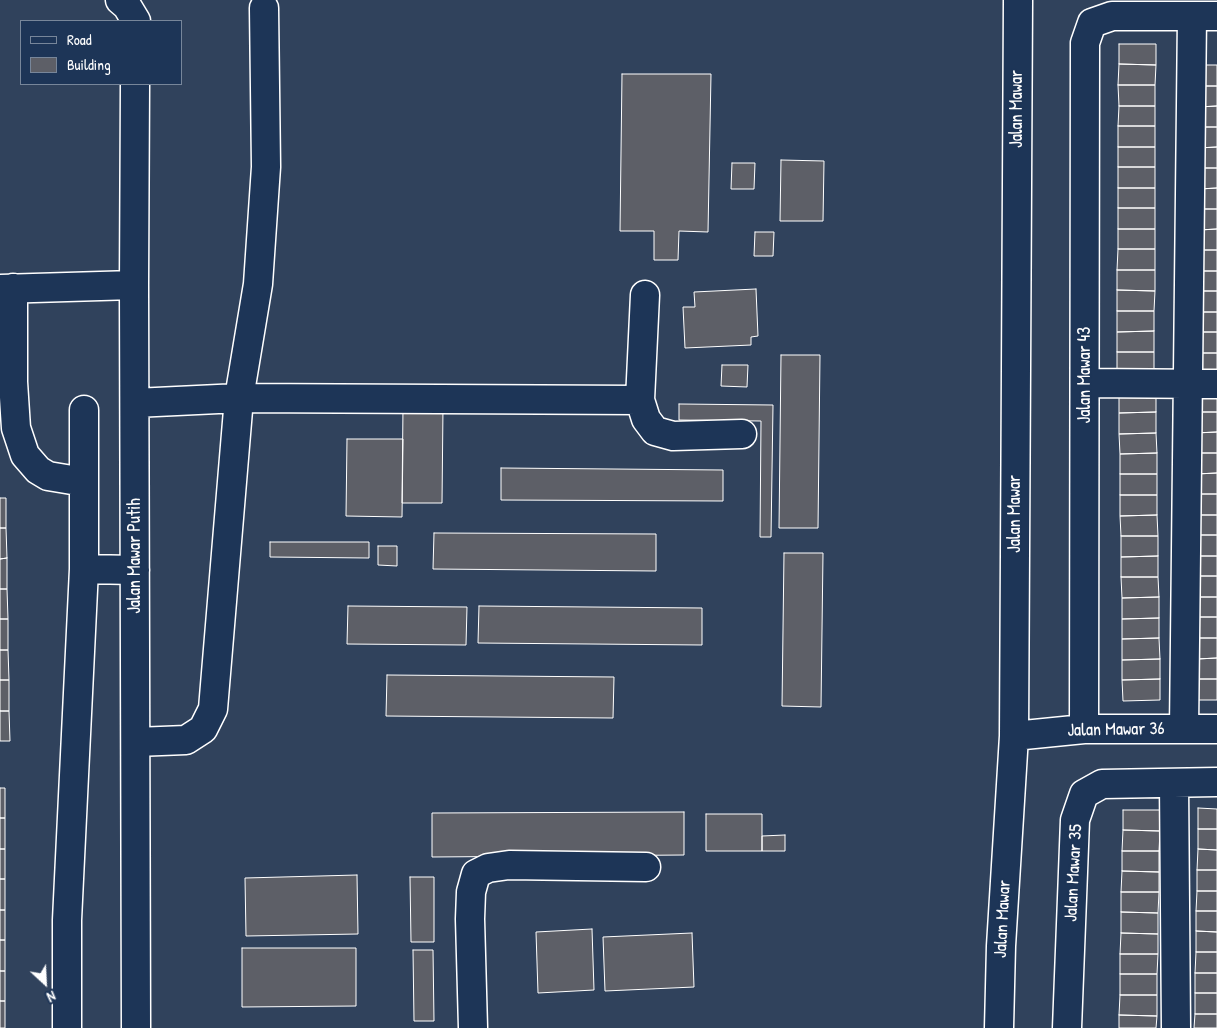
<!DOCTYPE html>
<html>
<head>
<meta charset="utf-8">
<style>
	body { margin:0 }
	#map { position:relative; width:1217px; height:1028px; overflow:hidden; background:#30425c; font-family:"Patrick Hand",sans-serif }
	canvas { display:block }
	.legend { position:absolute; left:20px; top:20px; width:162px; height:65px; box-sizing:border-box; background:#1d3557; border:1px solid #77869a; margin:0; padding:6px 9px; list-style:none; font-size:15px; color:#fff }
	.legend li { display:flex; align-items:center; gap:10px; height:25px }
	.legend b { width:25px; border:1px solid #77869a }
	.north { position:absolute; left:20px; top:958px; width:50px; height:50px; -webkit-text-stroke:4px #1d3557; paint-order:stroke; rotate:155deg; font-size:14px; font-weight:700; line-height:20px; text-align:center; color:#fff }
	.north::after { content:''; display:block; margin:auto; width:18px; height:22px; background:#fff; clip-path:polygon(50% 0,100% 100%,50% 72%,0 100%) }
</style>
</head>
<body>
<div id="map">
<canvas width="1217" height="1028"></canvas>
<ul class="legend">
<li><b style="height:6px;background:#1d3557"></b>Road</li>
<li><b style="height:14px;background:#5d5f67"></b>Building</li>
</ul>
<div class="north">N</div>
</div>
<script>
const ctx = document.querySelector('canvas').getContext('2d');
ctx.lineJoin = 'round';
function fillPath(path, color) { ctx.fillStyle = color; ctx.fill(path, 'evenodd'); }
const poly = rows => new Path2D(rows.map(r => 'M' + r).join(''));
function stroke(path, color, width, dash) { ctx.strokeStyle = color; ctx.lineWidth = width; ctx.lineCap = dash ? 'butt' : 'round'; ctx.setLineDash(dash || []); ctx.stroke(path); }
function label(font, color, halo, rows, align = 'center') {
  ctx.font = font + ' "Patrick Hand",sans-serif'; ctx.lineWidth = 4; ctx.setLineDash([]); ctx.textBaseline = 'middle'; ctx.strokeStyle = halo; ctx.fillStyle = color; for (const [text, x, y, turn = 0] of rows) {
    ctx.save(); ctx.translate(x, y); ctx.rotate((+turn || 0) * Math.PI / 180); ctx.textAlign = isNaN(turn) ? turn : align; if (halo) ctx.strokeText(text, 0, 0); ctx.fillText(text, 0, 0); ctx.restore();
  }
}
const building = poly([
	[1119,44,1156,44,1156,65,1119,64,1119,44],
	[1119,64,1156,65,1155,85,1118,85,1119,64],
	[1197,65,1217,65,1217,86,1198,86,1197,65],
	[622,74,711,74,708,232,679,231,678,260,654,260,654,231,620,231,622,74],
	[1118,85,1155,85,1155,106,1119,106,1118,85],
	[1198,86,1217,86,1217,106,1198,107,1198,86],
	[1119,106,1155,106,1155,126,1118,126,1119,106],
	[1217,106,1217,127,1198,127,1198,107,1217,106],
	[1118,126,1155,126,1155,147,1118,147,1118,126],
	[1198,127,1217,127,1217,147,1198,148,1198,127],
	[1118,147,1155,147,1155,167,1118,167,1118,147],
	[1217,147,1217,168,1199,168,1198,148,1217,147],
	[781,160,824,161,823,221,780,221,781,160],
	[732,163,755,163,754,189,731,189,732,163],
	[1118,167,1155,167,1155,188,1118,188,1118,167],
	[1199,168,1217,168,1217,188,1199,189,1199,168],
	[1118,188,1155,188,1155,208,1118,208,1118,188],
	[1217,188,1217,209,1199,209,1199,189,1217,188],
	[1118,208,1155,208,1155,229,1118,229,1118,208],
	[1199,209,1217,209,1217,229,1199,230,1199,209],
	[1118,229,1155,229,1155,249,1118,249,1118,229],
	[1217,229,1217,250,1200,250,1199,230,1217,229],
	[755,232,774,232,773,256,754,256,755,232],
	[1118,249,1155,249,1155,270,1117,270,1118,249],
	[1200,250,1217,250,1217,271,1200,271,1200,250],
	[1117,270,1155,270,1155,291,1117,290,1117,270],
	[1200,271,1217,271,1217,291,1200,291,1200,271],
	[756,289,758,336,751,337,751,345,685,348,683,307,695,307,694,292,756,289],
	[1117,290,1155,291,1154,311,1117,311,1117,290],
	[1200,291,1217,291,1217,312,1200,312,1200,291],
	[1117,311,1154,311,1154,331,1117,332,1117,311],
	[1200,312,1217,312,1217,332,1200,332,1200,312],
	[1154,331,1154,352,1117,352,1117,332,1154,331],
	[1200,332,1217,332,1217,353,1201,353,1200,332],
	[1117,352,1154,352,1154,373,1117,373,1117,352],
	[1201,353,1217,353,1217,373,1201,373,1201,353],
	[781,355,820,355,818,528,779,528,781,355],
	[722,365,748,365,747,387,721,386,722,365],
	[1217,391,1217,412,1195,412,1195,392,1217,391],
	[1156,392,1156,412,1119,413,1119,393,1156,392],
	[679,404,773,405,771,537,760,537,761,421,679,420,679,404],
	[403,407,443,407,442,503,402,503,403,407],
	[1156,412,1156,433,1119,434,1119,413,1156,412],
	[1195,412,1217,412,1217,432,1195,433,1195,412],
	[1217,432,1217,453,1195,453,1195,433,1217,432],
	[1156,433,1157,453,1120,454,1119,434,1156,433],
	[347,439,403,439,402,517,346,516,347,439],
	[1157,453,1157,474,1120,474,1120,454,1157,453],
	[1195,453,1217,453,1217,473,1196,474,1195,453],
	[501,468,723,470,723,501,501,500,501,468],
	[1217,473,1217,494,1196,494,1196,474,1217,473],
	[1120,474,1157,474,1157,495,1120,495,1120,474],
	[1196,494,1217,494,1217,515,1196,515,1196,494],
	[1120,495,1157,495,1157,515,1120,516,1120,495],
	[0,498,6,498,6,528,0,528,0,498],
	[1157,515,1158,536,1121,536,1120,516,1157,515],
	[1196,515,1217,515,1217,535,1196,535,1196,515],
	[0,528,6,528,7,558,0,559,0,528],
	[434,533,656,534,656,571,433,569,434,533],
	[1196,535,1217,535,1217,556,1197,556,1196,535],
	[1121,536,1158,536,1158,556,1121,557,1121,536],
	[270,542,369,542,369,558,270,557,270,542],
	[378,546,397,546,397,566,378,565,378,546],
	[784,553,823,553,821,707,782,706,784,553],
	[1158,556,1158,577,1121,577,1121,557,1158,556],
	[1197,556,1217,556,1217,576,1197,576,1197,556],
	[7,558,7,589,0,589,0,559,7,558],
	[1197,576,1217,576,1217,597,1197,597,1197,576],
	[1121,577,1158,577,1159,597,1122,598,1121,577],
	[0,589,7,589,8,619,0,619,0,589],
	[1159,597,1159,618,1122,619,1122,598,1159,597],
	[1197,597,1217,597,1217,617,1197,617,1197,597],
	[348,606,467,607,466,645,347,644,348,606],
	[479,606,702,608,702,645,478,643,479,606],
	[1197,617,1217,617,1217,638,1197,638,1197,617],
	[1159,618,1159,638,1122,639,1122,619,1159,618],
	[0,619,8,619,8,650,0,650,0,619],
	[1159,638,1160,659,1122,660,1122,639,1159,638],
	[1197,638,1217,638,1217,658,1197,659,1197,638],
	[0,650,8,650,9,680,0,680,0,650],
	[1217,658,1217,679,1197,679,1197,659,1217,658],
	[1160,659,1160,679,1122,680,1122,660,1160,659],
	[387,675,614,677,613,718,386,716,387,675],
	[1160,679,1160,700,1123,701,1122,680,1160,679],
	[1197,679,1217,679,1217,700,1197,700,1197,679],
	[0,680,9,680,9,711,0,711,0,680],
	[0,711,9,711,10,741,0,741,0,711],
	[0,788,5,788,5,818,0,818,0,788],
	[1198,808,1217,809,1217,829,1198,829,1198,808],
	[1123,810,1160,810,1160,831,1123,830,1123,810],
	[684,812,684,855,432,857,432,813,684,812],
	[706,814,762,814,762,851,706,851,706,814],
	[0,818,5,818,5,849,0,849,0,818],
	[1198,829,1217,829,1217,850,1198,849,1198,829],
	[1123,830,1160,831,1159,851,1122,851,1123,830],
	[785,835,785,851,762,851,762,836,785,835],
	[0,849,5,849,5,879,0,879,0,849],
	[1198,849,1217,850,1217,870,1197,870,1198,849],
	[1122,851,1159,851,1159,872,1122,871,1122,851],
	[1197,870,1217,870,1217,891,1197,891,1197,870],
	[1122,871,1159,872,1159,892,1121,892,1122,871],
	[357,875,358,934,246,936,245,878,357,875],
	[410,877,434,877,434,942,411,942,410,877],
	[0,879,5,879,5,910,0,910,0,879],
	[1197,891,1217,891,1217,911,1196,911,1197,891],
	[1121,892,1159,892,1158,913,1121,912,1121,892],
	[0,910,5,910,5,940,0,940,0,910],
	[1196,911,1217,911,1217,932,1196,931,1196,911],
	[1121,912,1158,913,1158,934,1121,933,1121,912],
	[592,929,594,990,538,993,536,932,592,929],
	[1196,931,1217,932,1217,952,1196,952,1196,931],
	[692,933,694,987,605,991,603,937,692,933],
	[1121,933,1158,934,1158,954,1120,954,1121,933],
	[0,940,5,940,5,971,0,971,0,940],
	[242,948,356,948,356,1006,242,1007,242,948],
	[413,950,433,950,434,1021,414,1021,413,950],
	[1196,952,1217,952,1217,973,1195,973,1196,952],
	[1120,954,1158,954,1157,974,1120,974,1120,954],
	[0,971,5,971,5,1001,0,1001,0,971],
	[1195,973,1217,973,1217,993,1195,993,1195,973],
	[1120,974,1157,974,1157,995,1120,995,1120,974],
	[1195,993,1217,993,1217,1014,1195,1014,1195,993],
	[1120,995,1157,995,1157,1016,1119,1015,1120,995],
	[0,1001,5,1001,5,1028,0,1028,0,1001],
	[1195,1014,1217,1014,1217,1028,1194,1028,1195,1014],
	[1119,1015,1157,1016,1156,1028,1119,1028,1119,1015]
]);
const minor = poly([
	[120,0,127,6,136,21],
	[135,84,134,285,136,1028],
	[13,288,13,382,16,428,25,455,38,470,48,476,84,482],
	[0,289,134,285],
	[645,295,640,400,646,419,655,431,673,436,742,434],
	[1085,383,1217,384],
	[135,403,239,398,640,400],
	[84,569,135,570],
	[1084,729,1085,43,1092,23,1112,16,1217,16],
	[1184,729,1192,16],
	[1014,736,1084,729,1217,729],
	[136,742,186,740,203,729,213,709,239,398,258,284,266,167,264,8],
	[1174,783,1176,1028],
	[67,1028,67,920,84,569,84,410],
	[473,1028,470,919,471,892,476,874,488,868,509,865,646,867],
	[999,1028,1001,946,1014,736,1018,0],
	[1067,1028,1075,820,1084,794,1102,784,1217,782]
]);
const streetNames = [
	["Jalan Mawar",1017,109,-90],
	["Jalan Mawar 43",1085,375,-90],
	["Jalan Mawar",1015,514,-90],
	["Jalan Mawar Putih",135,556,-90],
	["Jalan Mawar 36",1116,730,-1],
	["Jalan Mawar 35",1074,873,-87],
	["Jalan Mawar",1003,919,-87]
];
fillPath(building, '#5d5f67');
stroke(building, '#fff', 1);
stroke(minor, '#fff', 31);
stroke(minor, '#1d3557', 28);
label('18px', '#fff', '#1d3557', streetNames);
</script>
</body>
</html>
